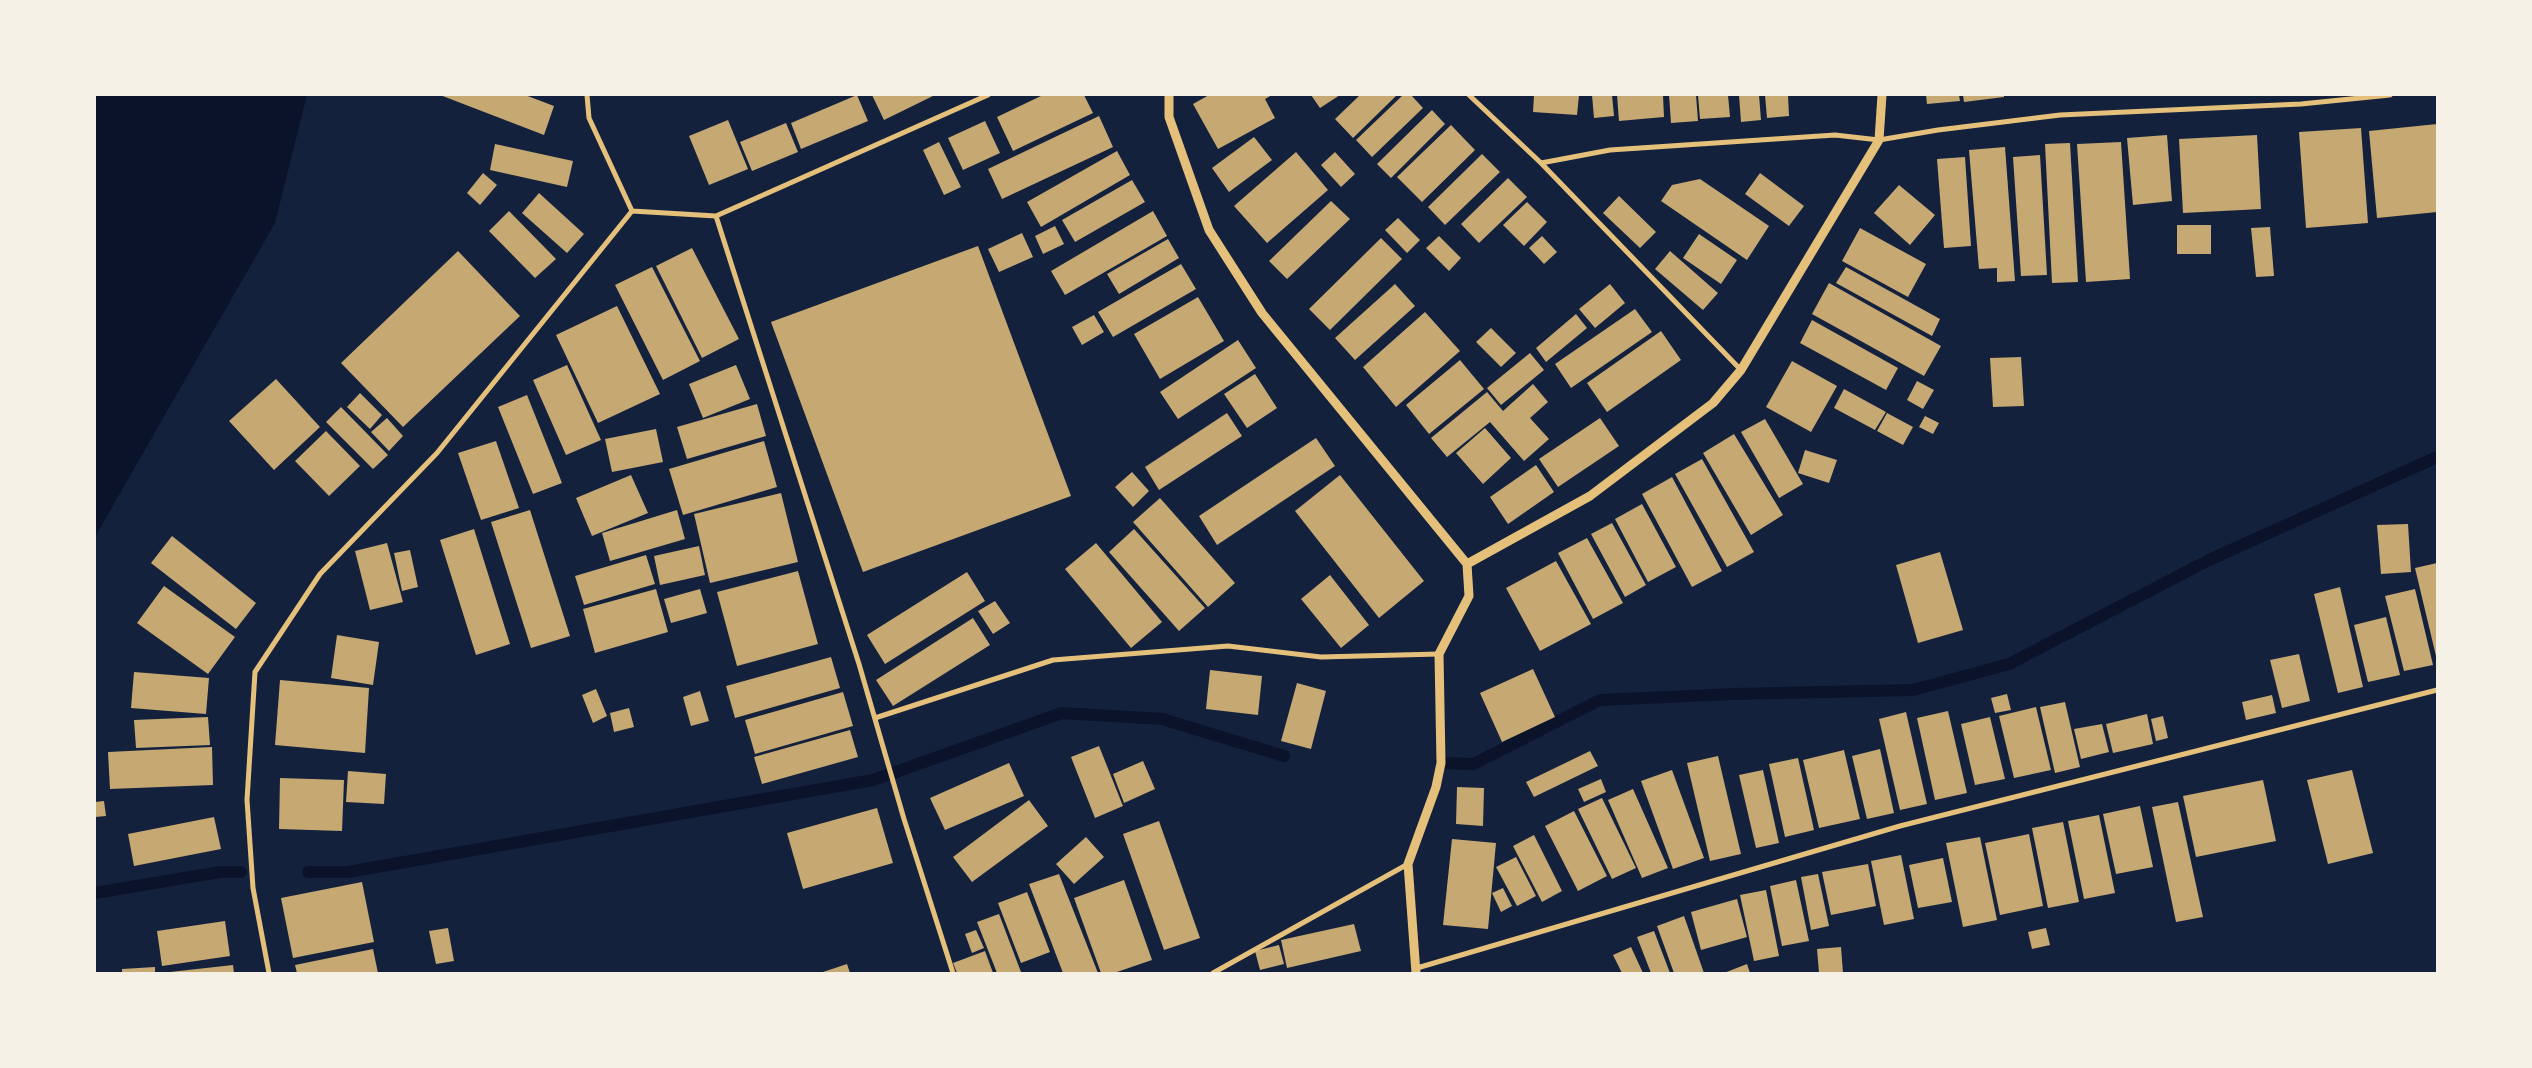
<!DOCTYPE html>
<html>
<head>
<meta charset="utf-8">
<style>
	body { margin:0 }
	#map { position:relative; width:2532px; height:1068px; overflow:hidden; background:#14213d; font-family:Quicksand,sans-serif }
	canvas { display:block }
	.frame { position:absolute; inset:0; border:96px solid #f6f1e7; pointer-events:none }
</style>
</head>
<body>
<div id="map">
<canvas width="2532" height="1068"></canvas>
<div class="frame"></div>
</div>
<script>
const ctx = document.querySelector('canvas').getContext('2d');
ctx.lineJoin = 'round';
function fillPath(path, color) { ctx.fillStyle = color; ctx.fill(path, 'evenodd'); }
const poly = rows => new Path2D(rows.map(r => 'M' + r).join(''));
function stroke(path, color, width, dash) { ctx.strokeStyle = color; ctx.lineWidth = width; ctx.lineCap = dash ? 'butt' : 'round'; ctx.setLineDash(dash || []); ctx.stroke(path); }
const water = poly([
	[95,95,307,95,275,223,95,537]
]);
const stream = poly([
	[1441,763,1473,764,1600,700,1734,694,1913,690,2009,664,2209,560,2437,457],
	[308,872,348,872,873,780,1062,713,1162,719,1284,756],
	[95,893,220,872,241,872]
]);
const building = poly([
	[440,95,525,95,554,106,544,135],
	[857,95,868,121,801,149,791,123],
	[872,95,935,95,884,120],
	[1043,95,1084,95,1093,113,1013,151,997,117],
	[1209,95,1272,95,1265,99,1275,118,1218,149,1193,104],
	[1311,95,1340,95,1320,108],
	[1360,95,1397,95,1353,138,1335,119],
	[1403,95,1411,95,1423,108,1372,157,1356,140],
	[1534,95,1579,95,1577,115,1533,112],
	[1592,95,1612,95,1614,116,1594,118],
	[1617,95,1663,95,1664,117,1619,121],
	[1669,95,1696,95,1698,121,1671,123],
	[1698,95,1728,95,1730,117,1700,119],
	[1739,95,1759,95,1761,120,1741,122],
	[1765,95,1788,95,1789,116,1767,118],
	[1926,95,1959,95,1960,101,1927,104],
	[1963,95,2004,95,2004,97,1964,102],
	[1432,110,1445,124,1391,178,1377,164],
	[1099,116,1113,147,1002,199,988,169],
	[728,120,748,169,709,185,689,136],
	[985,121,1000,153,963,170,948,138],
	[786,123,798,152,752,171,740,142],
	[2437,124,2437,212,2377,218,2369,131],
	[1451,125,1475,150,1422,202,1397,177],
	[2361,128,2368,223,2306,228,2299,132],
	[2167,135,2172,201,2133,205,2127,138],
	[2257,135,2261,209,2183,213,2179,139],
	[1254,137,1272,160,1229,192,1212,168],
	[939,142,961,187,944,195,923,150],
	[2121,142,2130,279,2086,282,2077,144],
	[2070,143,2078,282,2052,283,2045,144],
	[495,144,573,161,567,187,490,170],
	[2005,147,2015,281,1997,282,1997,268,1979,269,1969,150],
	[1117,151,1130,175,1041,227,1027,202],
	[1296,152,1328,190,1267,243,1234,206],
	[1335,152,1355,174,1341,187,1321,165],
	[1482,154,1500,172,1445,225,1428,207],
	[2040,155,2047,275,2021,276,2013,157],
	[1965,157,1971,246,1944,248,1937,159],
	[483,173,497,185,480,205,467,193],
	[1760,173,1804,206,1789,226,1745,194],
	[1508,178,1527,197,1479,243,1461,224],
	[1700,179,1769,226,1747,260,1661,201,1672,185],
	[1132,180,1145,202,1075,242,1062,220],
	[1899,185,1935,215,1910,245,1874,213],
	[539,193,584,234,567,253,522,213],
	[1619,196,1656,232,1640,248,1603,213],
	[1331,201,1350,219,1287,279,1269,261],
	[1527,202,1547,222,1524,246,1503,225],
	[509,211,556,259,535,278,489,231],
	[1153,211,1167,236,1065,295,1051,271],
	[1398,218,1420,240,1407,253,1385,230],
	[2177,225,2211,225,2211,254,2177,254],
	[1055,226,1064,244,1043,254,1035,236],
	[2270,227,2274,276,2256,277,2251,228],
	[1860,228,1926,264,1908,297,1842,261],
	[1022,233,1033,257,999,272,988,249],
	[1699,234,1737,260,1721,284,1683,258],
	[1439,236,1461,258,1449,271,1426,248],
	[1542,236,1557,252,1544,264,1529,248],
	[1381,238,1402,259,1330,330,1309,309],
	[1168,239,1179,258,1119,294,1107,274],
	[978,246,1071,496,863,572,771,322],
	[692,248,739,339,702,358,656,266],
	[458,251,520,316,403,427,341,363],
	[1670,251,1718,293,1703,310,1655,269],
	[1181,264,1196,289,1113,337,1098,312],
	[652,267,700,361,663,380,615,285],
	[1846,267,1940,319,1932,336,1836,283],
	[1829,283,1941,346,1924,376,1812,314],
	[1395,284,1415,306,1355,360,1335,338],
	[1610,284,1625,303,1595,328,1579,309],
	[1198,297,1224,341,1160,379,1134,334],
	[617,306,660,394,598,423,556,335],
	[1635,309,1652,332,1571,388,1555,364],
	[1425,312,1460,351,1396,407,1363,367],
	[1576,314,1587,328,1546,362,1536,348],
	[1094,315,1104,332,1082,345,1072,327],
	[1812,320,1898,368,1886,390,1800,343],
	[1491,328,1516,353,1501,367,1476,342],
	[1661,331,1681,360,1607,412,1587,383],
	[1238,340,1256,368,1178,419,1160,392],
	[1530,353,1544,370,1501,405,1487,388],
	[2021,357,2024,406,1993,407,1990,358],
	[1460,360,1484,389,1429,434,1406,405],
	[1792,361,1837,386,1811,432,1766,407],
	[567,365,601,440,566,455,533,380],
	[736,365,750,399,703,418,689,384],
	[1255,374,1277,408,1247,428,1224,394],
	[276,379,320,427,274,470,229,421],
	[1917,381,1934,390,1923,409,1907,400],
	[1533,384,1548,402,1530,418,1549,439,1524,461,1490,422,1447,457,1431,438,1487,392,1503,411],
	[1844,389,1886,412,1875,430,1834,408],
	[360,393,382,415,370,429,347,407],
	[527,395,562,483,533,494,498,407],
	[757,404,766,436,687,459,677,427],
	[341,407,388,455,373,469,326,422],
	[1227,413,1242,436,1159,490,1145,467],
	[1887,413,1913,427,1903,445,1877,431],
	[1925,416,1939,423,1933,434,1919,427],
	[387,418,403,436,389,451,371,432],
	[1600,418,1619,446,1558,487,1539,459],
	[1765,419,1803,484,1779,498,1741,432],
	[1485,428,1511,458,1483,484,1456,453],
	[656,429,663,462,612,472,605,439],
	[326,431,360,466,329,496,295,461],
	[1734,434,1783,515,1751,535,1703,453],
	[1316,438,1335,466,1217,545,1199,516],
	[496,441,519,508,481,520,458,453],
	[764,441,777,487,683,515,669,469],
	[1805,450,1837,460,1829,483,1798,473],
	[1702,459,1754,552,1727,567,1675,474],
	[1536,465,1554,492,1508,524,1490,497],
	[1132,472,1149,491,1133,507,1115,487],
	[631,475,648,513,592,536,576,498],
	[1340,475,1424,581,1379,618,1295,511],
	[1672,477,1722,571,1692,587,1642,494],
	[781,493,798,562,710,583,694,514],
	[1160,498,1235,583,1208,607,1133,522],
	[1642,504,1676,567,1648,582,1615,519],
	[530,510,570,636,531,648,491,522],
	[677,510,685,539,610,561,602,533],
	[1612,523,1646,585,1625,597,1591,534],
	[2408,524,2411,572,2381,574,2377,525],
	[474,529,510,644,476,655,440,540],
	[1134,529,1205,608,1179,631,1109,552],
	[172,536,256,603,236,629,151,563],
	[1587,538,1623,603,1593,619,1558,553],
	[387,543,403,602,370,610,355,551],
	[1096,543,1162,622,1131,648,1065,569],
	[699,546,705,575,660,585,654,556],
	[410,550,418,587,402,591,394,553],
	[1940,552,1963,630,1918,643,1896,565],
	[646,555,655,584,584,605,575,576],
	[1556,561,1591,624,1540,651,1506,588],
	[2437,563,2437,656,2436,656,2415,568],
	[798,571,818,644,737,666,717,592],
	[967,572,985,601,885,664,867,635],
	[1330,575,1369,625,1341,648,1301,599],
	[164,586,235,637,208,674,137,623],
	[2340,587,2363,687,2338,693,2314,594],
	[656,589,668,632,595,653,583,609],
	[700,589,707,613,671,623,664,599],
	[2415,589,2433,665,2404,671,2385,596],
	[995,601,1010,623,993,634,978,611],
	[2386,617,2400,675,2368,682,2354,625],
	[973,618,990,645,893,706,876,680],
	[337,635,379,642,373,685,331,678],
	[2299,654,2310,701,2282,708,2270,660],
	[831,657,840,688,735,718,726,686],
	[1533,669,1555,717,1502,742,1480,693],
	[1210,670,1262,676,1258,715,1206,709],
	[134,672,209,678,206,714,131,708],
	[280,680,369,688,365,753,275,745],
	[1297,683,1326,691,1311,749,1281,741],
	[596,689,607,716,593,723,582,695],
	[700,691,709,721,691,726,683,697],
	[843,692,853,726,755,754,745,720],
	[2007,694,2011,710,1995,713,1991,698],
	[2272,695,2276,713,2246,720,2242,702],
	[2065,702,2080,767,2055,773,2040,707],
	[2036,707,2051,770,2014,778,1999,716],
	[629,708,634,727,614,732,610,713],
	[1948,711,1967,793,1935,800,1917,718],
	[1906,712,1927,804,1900,810,1879,719],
	[2147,714,2153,744,2113,753,2106,724],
	[2163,716,2168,738,2156,741,2151,719],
	[208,717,210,745,136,748,134,720],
	[1990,717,2005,779,1975,785,1961,724],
	[2102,724,2109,752,2081,759,2074,729],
	[850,730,858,757,762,784,754,757],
	[1099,746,1123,806,1095,818,1071,757],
	[212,747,213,785,110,789,108,752],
	[1880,749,1894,813,1867,819,1852,756],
	[1844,750,1860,819,1819,828,1803,760],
	[1590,751,1598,766,1534,797,1526,782],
	[1718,756,1741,854,1710,861,1687,763],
	[1798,758,1814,830,1785,837,1769,764],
	[1143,761,1155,789,1124,803,1113,774],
	[1009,763,1024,796,945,830,930,798],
	[1672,770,1704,858,1673,869,1641,781],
	[1763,770,1779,843,1756,848,1739,775],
	[2352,770,2373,853,2328,864,2307,780],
	[348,771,386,774,384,804,346,802],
	[280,778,344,780,342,831,279,829],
	[1601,779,1606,792,1584,802,1578,789],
	[2263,780,2276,841,2196,857,2183,796],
	[1457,787,1484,788,1483,826,1456,824],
	[1633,789,1668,868,1642,878,1608,800],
	[1602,798,1636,868,1612,879,1578,809],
	[1029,800,1048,826,972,882,953,857],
	[104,801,106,816,95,817,95,802],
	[2178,802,2203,917,2176,922,2152,807],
	[2140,806,2153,867,2116,874,2103,814],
	[877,808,893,863,803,889,787,833],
	[1574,811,1607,876,1578,891,1545,826],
	[2099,815,2115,893,2084,899,2068,821],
	[214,817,221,849,134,866,128,834],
	[1159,821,1200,938,1164,950,1123,834],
	[2063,822,2079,902,2048,908,2032,828],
	[2029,834,2043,906,2000,915,1985,843],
	[1534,835,1562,891,1542,902,1513,846],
	[1086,837,1104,857,1074,884,1056,864],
	[1980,837,1997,920,1963,927,1946,843],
	[1452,839,1496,843,1488,929,1443,925],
	[1901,855,1914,919,1884,925,1871,861],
	[1516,857,1536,896,1517,906,1496,867],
	[1943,858,1952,902,1918,908,1909,865],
	[1868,864,1876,906,1831,915,1822,872],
	[1059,874,1098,973,1063,973,1029,884],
	[1818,874,1829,926,1811,930,1801,877],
	[1124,880,1152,960,1114,973,1101,973,1074,898],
	[1796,880,1809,941,1782,946,1770,886],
	[362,882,374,942,293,958,281,898],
	[1503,888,1512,906,1501,912,1492,893],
	[1766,890,1779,956,1754,961,1740,895],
	[1027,892,1050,952,1021,963,998,903],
	[1737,899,1747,937,1701,950,1691,912],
	[999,914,1021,972,1017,973,997,973,977,922],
	[1684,916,1704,973,1674,973,1657,926],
	[225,921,230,956,162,966,157,931],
	[1354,924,1361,951,1287,968,1281,940],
	[448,928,454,961,436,964,429,931],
	[2046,928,2050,945,2032,949,2028,932],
	[976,930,984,948,972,953,965,934],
	[1654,931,1670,973,1651,973,1637,937],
	[1279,945,1284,964,1260,970,1255,951],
	[1631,947,1643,973,1622,973,1613,955],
	[1841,947,1843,973,1819,973,1817,949],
	[373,949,378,973,297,973,295,965],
	[985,951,993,973,957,973,953,963],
	[847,964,850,973,820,973],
	[1747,964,1750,973,1724,973],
	[233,965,234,973,170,973,170,972],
	[155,967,155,973,122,973,122,969]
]);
const minor = poly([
	[587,95,589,118,632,211],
	[1469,95,1541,163,1741,370],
	[1541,163,1610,150,1835,135,1879,140,1938,130,2060,115,2301,104,2390,95],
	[632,211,716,216,988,95],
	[716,216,859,664,904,819,953,973],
	[875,718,1053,660,1228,646,1321,657,1439,654],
	[1417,968,1900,826,2437,690],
	[269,973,253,888,247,800,255,672,320,574,437,453,632,211],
	[1213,973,1408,864]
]);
const tertiary = poly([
	[1169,95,1169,117,1209,230,1262,313,1467,564],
	[1467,564,1590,496,1713,403,1741,370,1879,140,1882,95],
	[1416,973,1408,864,1436,787,1441,763,1439,654,1469,596,1467,564]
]);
fillPath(water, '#0b132b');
stroke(stream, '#0b132b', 12);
fillPath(building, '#c6a872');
stroke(minor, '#e5c07b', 5);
stroke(tertiary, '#e5c07b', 9);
</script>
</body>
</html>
